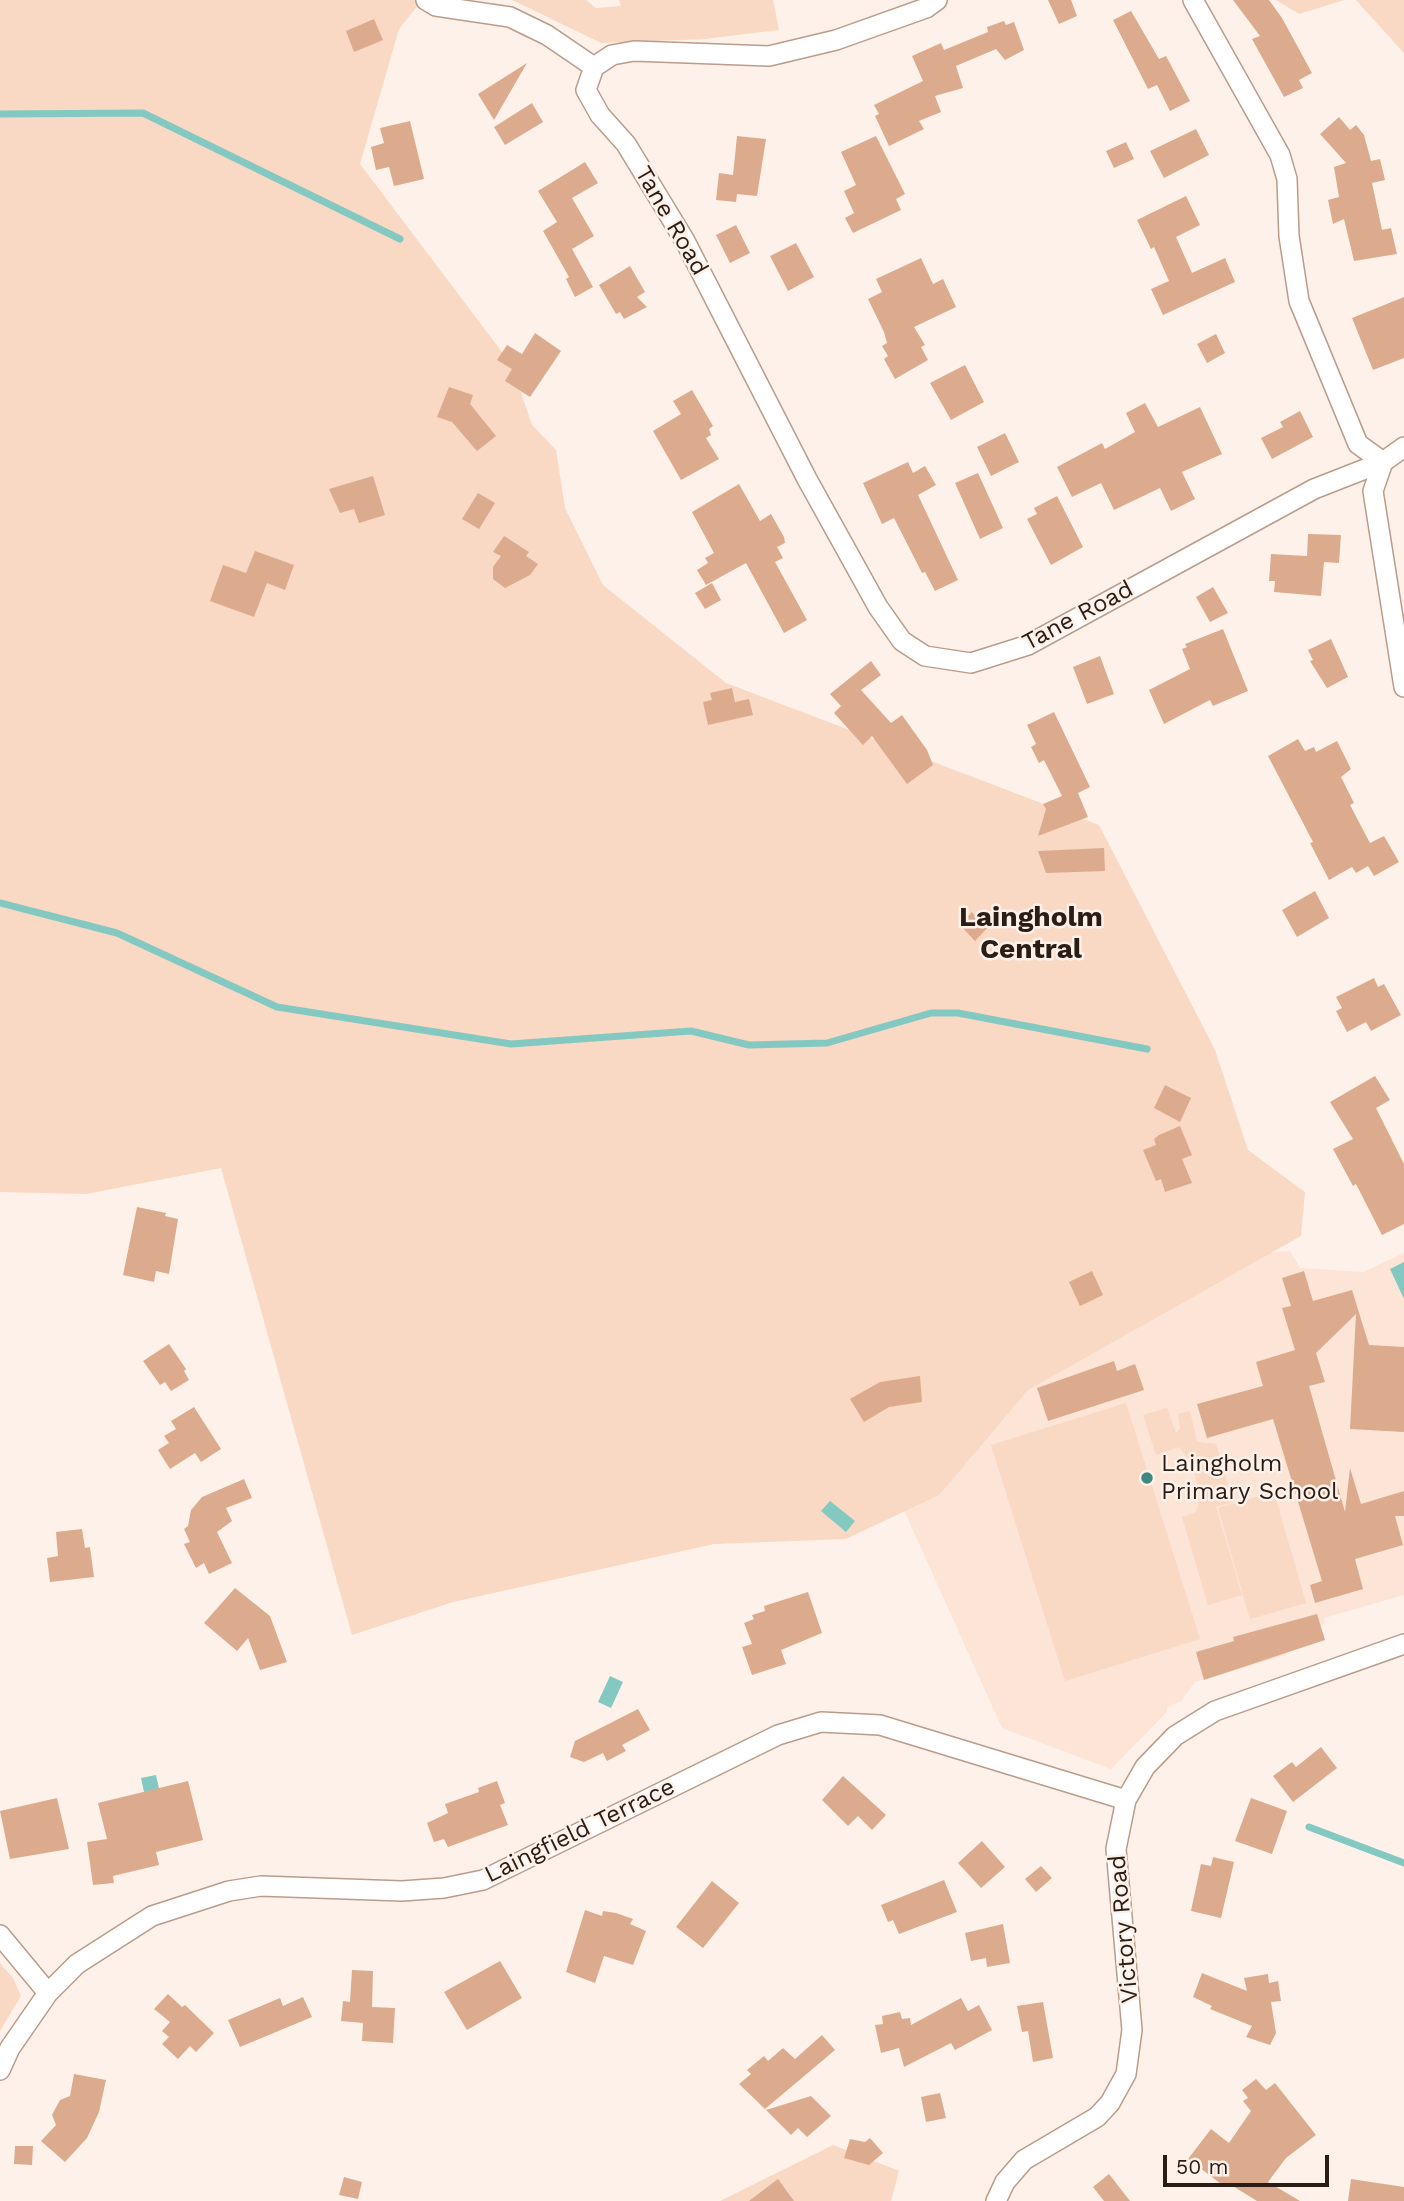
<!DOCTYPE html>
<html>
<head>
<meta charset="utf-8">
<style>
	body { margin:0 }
	#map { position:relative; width:1404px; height:2201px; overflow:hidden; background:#fef1e9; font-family:"Work Sans",sans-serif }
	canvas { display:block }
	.scale { position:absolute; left:1163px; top:2155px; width:166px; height:32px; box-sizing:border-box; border:4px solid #291d16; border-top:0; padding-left:9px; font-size:21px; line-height:24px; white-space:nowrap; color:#291d16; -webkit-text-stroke:5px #fef1e9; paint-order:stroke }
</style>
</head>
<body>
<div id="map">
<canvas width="1404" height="2201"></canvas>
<div class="scale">50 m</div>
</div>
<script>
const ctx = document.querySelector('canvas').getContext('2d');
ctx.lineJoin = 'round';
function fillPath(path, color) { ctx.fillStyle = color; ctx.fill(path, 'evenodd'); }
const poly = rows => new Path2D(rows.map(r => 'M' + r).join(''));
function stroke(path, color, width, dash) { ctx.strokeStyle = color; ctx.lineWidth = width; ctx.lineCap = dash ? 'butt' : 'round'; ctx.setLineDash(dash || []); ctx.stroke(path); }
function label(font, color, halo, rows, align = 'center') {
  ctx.font = font + ' "Work Sans",sans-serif'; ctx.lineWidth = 5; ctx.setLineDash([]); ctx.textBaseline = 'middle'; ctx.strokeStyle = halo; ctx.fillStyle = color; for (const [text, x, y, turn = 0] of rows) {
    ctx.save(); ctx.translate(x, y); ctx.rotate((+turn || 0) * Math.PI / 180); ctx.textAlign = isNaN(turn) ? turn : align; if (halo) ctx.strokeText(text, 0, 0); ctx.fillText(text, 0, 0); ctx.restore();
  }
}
const built = poly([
	[1290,1251,1300,1268,1363,1272,1404,1253,1404,1595,1324,1618,1325,1623,1285,1652,1286,1655,1195,1682,1181,1701,1167,1707,1167,1712,1111,1769,1002,1728,875,1446,1260,1253]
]);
const green = poly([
	[0,0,422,0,399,29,360,164,511,364,532,425,556,450,565,508,603,585,726,683,1099,825,1215,1050,1248,1150,1305,1192,1301,1236,1028,1390,939,1495,846,1539,714,1544,453,1602,352,1635,221,1168,86,1194,0,1192],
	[512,0,586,0,596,8,621,6,619,0,773,0,779,30,705,39,601,43],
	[1276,0,1344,0,1299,14],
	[1356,0,1404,0,1404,54,1402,51],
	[1126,1403,1200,1639,1065,1681,991,1445],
	[1167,1408,1176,1433,1180,1429,1178,1414,1190,1411,1197,1442,1216,1444,1233,1502,1216,1507,1242,1595,1208,1605,1182,1517,1196,1512,1201,1496,1191,1463,1179,1447,1156,1455,1143,1415],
	[1274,1492,1306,1603,1250,1619,1218,1508],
	[0,1963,13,1978,21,1996,0,2031],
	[833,2145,899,2171,891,2201,720,2201]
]);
const water = poly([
	[1404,1262,1404,1299,1390,1269],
	[830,1501,855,1521,846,1532,821,1511],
	[610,1676,623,1682,611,1708,598,1702],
	[156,1775,163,1807,148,1811,141,1778]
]);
const stream = poly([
	[0,114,143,113,400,239],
	[0,903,117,933,277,1007,511,1044,691,1031,749,1045,827,1043,931,1013,958,1013,1147,1049],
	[1309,1827,1404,1863]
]);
const building = poly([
	[1048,0,1071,0,1077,16,1059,24],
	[1233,0,1269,0,1282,18,1312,73,1299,80,1303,88,1284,97,1252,39,1260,36],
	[1131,11,1159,59,1166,56,1190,101,1170,111,1157,85,1148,89,1113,20],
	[374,19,383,40,354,52,346,31],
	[1004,21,1006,25,1014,22,1024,50,1005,60,996,49,956,66,963,88,935,96,941,112,919,121,924,129,889,146,875,116,879,114,874,105,923,81,912,56,941,43,944,50,988,32,987,27],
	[527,63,494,120,478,94],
	[532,103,543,122,505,145,494,127],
	[1339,117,1350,130,1356,125,1364,135,1371,161,1380,159,1385,180,1372,183,1382,230,1391,228,1397,254,1354,261,1344,219,1333,224,1328,200,1339,197,1334,167,1346,163,1320,134],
	[410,121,424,179,394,186,389,167,376,170,371,147,384,143,380,128],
	[1196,129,1209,155,1164,178,1150,151],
	[737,136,766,139,757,196,737,194,736,202,716,200,719,173,733,175],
	[876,136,905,194,896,199,901,210,853,233,845,218,854,213,844,191,856,185,841,152],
	[1126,142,1134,159,1114,168,1106,151],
	[585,162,598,183,572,198,594,236,572,249,593,287,575,297,566,279,569,277,543,231,557,222,538,191],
	[1186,196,1200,225,1176,237,1192,273,1225,258,1235,282,1163,315,1151,289,1169,281,1154,247,1151,249,1137,220],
	[736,225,750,253,730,263,716,235],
	[796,243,814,277,788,291,770,256],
	[921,258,933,284,943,279,956,307,914,327,925,345,921,347,928,360,895,379,884,359,888,356,882,346,887,343,884,332,868,299,882,292,876,279],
	[630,266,645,292,637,297,647,307,624,319,620,312,616,314,599,285],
	[1404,297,1404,358,1373,370,1352,318],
	[535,333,561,351,530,397,505,381,512,369,497,360,507,345,522,354],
	[1216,334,1225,353,1207,363,1197,344],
	[965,365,984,402,951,420,930,383],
	[449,387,473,395,470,404,496,436,477,451,452,422,437,417],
	[692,390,713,426,709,429,711,435,706,438,719,459,681,480,653,431,681,414,673,401],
	[1145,403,1158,427,1200,407,1222,454,1182,472,1195,499,1171,511,1160,488,1114,510,1101,483,1072,497,1057,467,1102,443,1105,449,1135,432,1126,413],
	[1300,411,1313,437,1272,459,1261,438,1283,427,1280,422],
	[1005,433,1019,462,991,476,977,447],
	[908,462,913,473,925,466,936,485,918,495,958,580,935,591,925,572,922,573,894,518,882,524,863,483],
	[978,473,1003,528,980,539,955,483],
	[373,476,385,515,359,523,354,509,340,513,329,489],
	[739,484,760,521,771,514,784,537,785,543,777,547,783,558,775,562,807,620,784,633,746,563,706,585,697,570,708,563,705,558,714,553,692,512],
	[478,493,495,503,479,529,462,519],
	[1057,496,1083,547,1051,565,1027,519,1037,514,1034,508],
	[1308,534,1341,535,1339,563,1324,562,1321,596,1274,592,1275,581,1269,581,1271,554,1307,556],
	[504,536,529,552,526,556,538,564,530,575,505,588,493,579,493,567,501,556,493,552],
	[255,551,294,565,285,590,267,583,254,617,210,601,223,565,246,573],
	[712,583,721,600,705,609,695,593],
	[1213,587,1228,613,1210,622,1196,597],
	[1223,629,1248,691,1213,706,1210,700,1164,724,1149,690,1190,669,1182,649,1187,647,1185,644],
	[1331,639,1348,677,1327,688,1310,661,1313,660,1308,650],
	[1100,656,1114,694,1087,704,1073,667],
	[871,661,881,675,861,690,891,723,902,715,927,750,933,765,907,784,872,736,863,745,834,713,841,706,830,694],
	[732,688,735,702,749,699,753,715,708,725,703,702,712,700,710,693],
	[1054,712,1090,787,1078,793,1088,817,1038,836,1046,809,1043,804,1062,796,1044,760,1039,763,1031,747,1036,744,1027,725],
	[1298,739,1305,751,1314,747,1316,752,1337,741,1351,769,1341,777,1354,803,1350,805,1370,843,1384,836,1399,862,1374,876,1368,866,1356,873,1352,867,1329,880,1310,843,1313,842,1268,756],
	[1104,848,1105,871,1046,873,1038,851],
	[1315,891,1329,918,1297,937,1282,910],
	[972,912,975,916,978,913,989,926,975,941,960,925],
	[1374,978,1378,987,1384,984,1401,1015,1371,1031,1366,1022,1347,1032,1336,1011,1342,1008,1336,997],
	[1375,1076,1390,1100,1376,1108,1404,1164,1404,1224,1382,1235,1356,1184,1353,1186,1333,1149,1353,1139,1330,1102],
	[1165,1085,1191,1098,1180,1122,1154,1108],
	[1180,1126,1192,1155,1182,1159,1192,1183,1165,1192,1161,1179,1156,1181,1143,1150,1156,1145,1154,1139,1159,1135],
	[137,1207,166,1213,165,1216,178,1219,169,1274,156,1271,154,1282,123,1275],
	[1092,1271,1103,1295,1080,1306,1069,1282],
	[1304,1271,1313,1301,1352,1290,1369,1345,1404,1347,1404,1432,1350,1429,1356,1314,1316,1353,1325,1382,1309,1386,1345,1512,1350,1468,1361,1504,1404,1491,1404,1516,1395,1516,1403,1545,1355,1559,1363,1589,1315,1603,1310,1585,1322,1581,1273,1419,1207,1438,1197,1404,1263,1386,1256,1362,1295,1350,1282,1308,1291,1306,1282,1278],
	[169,1344,186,1369,184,1371,189,1380,171,1391,165,1382,160,1385,143,1361],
	[1114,1361,1117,1371,1135,1364,1144,1390,1048,1421,1037,1388],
	[920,1376,922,1402,889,1407,864,1422,850,1399,880,1382],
	[194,1407,221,1449,201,1462,195,1453,170,1469,158,1450,169,1443,164,1436,176,1429,171,1421],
	[244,1479,252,1498,226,1508,232,1521,217,1532,232,1563,209,1574,204,1563,196,1568,184,1544,190,1542,184,1529,188,1526,191,1510,202,1497],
	[82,1529,85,1548,90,1547,94,1577,50,1582,47,1558,58,1556,56,1532],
	[235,1588,270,1616,287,1662,260,1670,248,1638,237,1651,204,1623],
	[808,1592,822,1633,781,1650,786,1664,752,1675,742,1647,752,1644,744,1623,754,1619,752,1615,765,1611,764,1606],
	[1317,1614,1325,1640,1204,1680,1196,1652,1234,1641,1233,1637],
	[638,1709,650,1730,622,1745,626,1751,607,1761,603,1753,584,1762,570,1757,575,1741],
	[1321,1747,1337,1768,1293,1802,1273,1776,1292,1762,1296,1767],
	[843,1776,886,1815,872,1830,858,1816,848,1826,822,1800],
	[188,1781,203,1840,156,1852,159,1865,113,1876,114,1883,93,1885,87,1842,107,1839,98,1803],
	[497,1781,505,1803,500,1805,508,1825,448,1847,444,1839,434,1842,427,1823,448,1813,445,1804,479,1792,478,1788],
	[57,1798,69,1849,10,1859,0,1811],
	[1251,1798,1287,1811,1272,1854,1235,1841],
	[982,1841,1005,1867,981,1888,958,1863],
	[1213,1857,1234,1862,1221,1918,1191,1911,1201,1864,1211,1866],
	[1041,1866,1052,1878,1036,1892,1025,1879],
	[944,1880,957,1912,899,1934,893,1920,888,1922,881,1905],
	[712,1881,739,1903,703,1948,676,1927],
	[585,1910,602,1916,603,1911,616,1913,633,1919,630,1924,646,1931,633,1965,604,1956,595,1983,566,1972],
	[1003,1924,1010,1963,987,1967,986,1958,971,1961,965,1933],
	[500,1961,522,1998,467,2030,444,1992],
	[352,1970,373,1971,372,2007,395,2008,393,2043,362,2041,363,2023,341,2021,343,2001,350,2002],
	[1202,1973,1247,1991,1244,1978,1268,1974,1269,1983,1278,1981,1281,2001,1271,2002,1276,2033,1270,2045,1246,2037,1252,2026,1210,2009,1212,2006,1193,1997],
	[168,1994,182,2007,185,2005,214,2033,196,2052,190,2046,178,2059,162,2044,169,2037,162,2031,170,2022,154,2009],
	[303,1997,312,2017,240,2047,228,2020,280,1998,283,2006],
	[961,1998,968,2011,979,2005,992,2030,955,2050,951,2043,904,2067,899,2048,881,2053,875,2025,883,2024,882,2016,900,2012,902,2019,910,2018,911,2025],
	[1043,2002,1053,2058,1033,2062,1028,2031,1022,2032,1017,2006],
	[822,2035,835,2050,765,2109,739,2084,751,2074,747,2070,764,2056,768,2061,783,2048,795,2059],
	[74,2074,106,2080,99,2112,87,2138,65,2162,41,2141,56,2125,52,2115,60,2100,70,2096],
	[1256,2079,1266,2090,1275,2083,1316,2135,1286,2158,1268,2182,1300,2201,1257,2201,1228,2183,1225,2187,1188,2159,1211,2129,1229,2143,1251,2111,1243,2101,1248,2098,1242,2090],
	[940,2093,946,2118,926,2122,921,2097],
	[811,2096,831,2116,807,2137,798,2128,791,2135,766,2110],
	[870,2138,883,2153,869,2165,844,2158,850,2139,865,2142],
	[15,2146,33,2146,32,2165,14,2164],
	[1109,2174,1130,2201,1104,2201,1093,2187],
	[344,2177,362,2182,358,2199,339,2195],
	[778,2179,794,2201,749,2201],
	[1351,2179,1404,2187,1404,2201,1348,2201]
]);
const minor = poly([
	[426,0,436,6,510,17,547,35,594,67],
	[937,0,926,8,836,40,769,56,634,51,612,55,594,67,586,90,600,115,626,144,685,241,807,479,878,607,902,641,925,656,971,663,1028,645,1314,489,1383,462,1404,447],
	[1193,0,1280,155,1287,179,1289,236,1299,301,1358,444,1383,462],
	[1383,462,1373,491,1404,687],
	[0,1935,48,1993],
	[0,2070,10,2048,48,1993,77,1964,152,1916,229,1891,261,1886,402,1891,444,1888,483,1880,778,1735,821,1722,880,1725,1126,1800],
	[996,2201,1005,2182,1024,2160,1097,2117,1110,2103,1126,2074,1132,2030,1116,1849,1126,1800,1145,1767,1175,1736,1215,1711,1404,1644]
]);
const markers = [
	[1147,1478,7,"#408882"]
];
const streetNames = [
	["Tane Road",671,221,60],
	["Tane Road",1078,616,-28],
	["Laingfield Terrace",580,1831,-26],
	["Victory Road",1124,1929,-95]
];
const poiNames = [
	["Laingholm",1161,1464],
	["Primary School",1161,1492]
];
const quarterNames = [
	["Laingholm",1031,918],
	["Central",1031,950]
];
fillPath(built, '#fce4d6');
fillPath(green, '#f9d8c4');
fillPath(water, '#83c9c2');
stroke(stream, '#83c9c2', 7);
fillPath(building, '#dcab8d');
stroke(minor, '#ba9c8a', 22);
stroke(minor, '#fff', 19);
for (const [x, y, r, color] of markers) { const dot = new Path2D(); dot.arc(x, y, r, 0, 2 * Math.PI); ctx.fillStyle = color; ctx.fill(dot); stroke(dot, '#fef1e9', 2.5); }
label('24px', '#291d16', '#fef1e9', streetNames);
label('24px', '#291d16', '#fef1e9', poiNames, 'left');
label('bold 28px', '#291d16', '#fef1e9', quarterNames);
</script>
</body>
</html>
